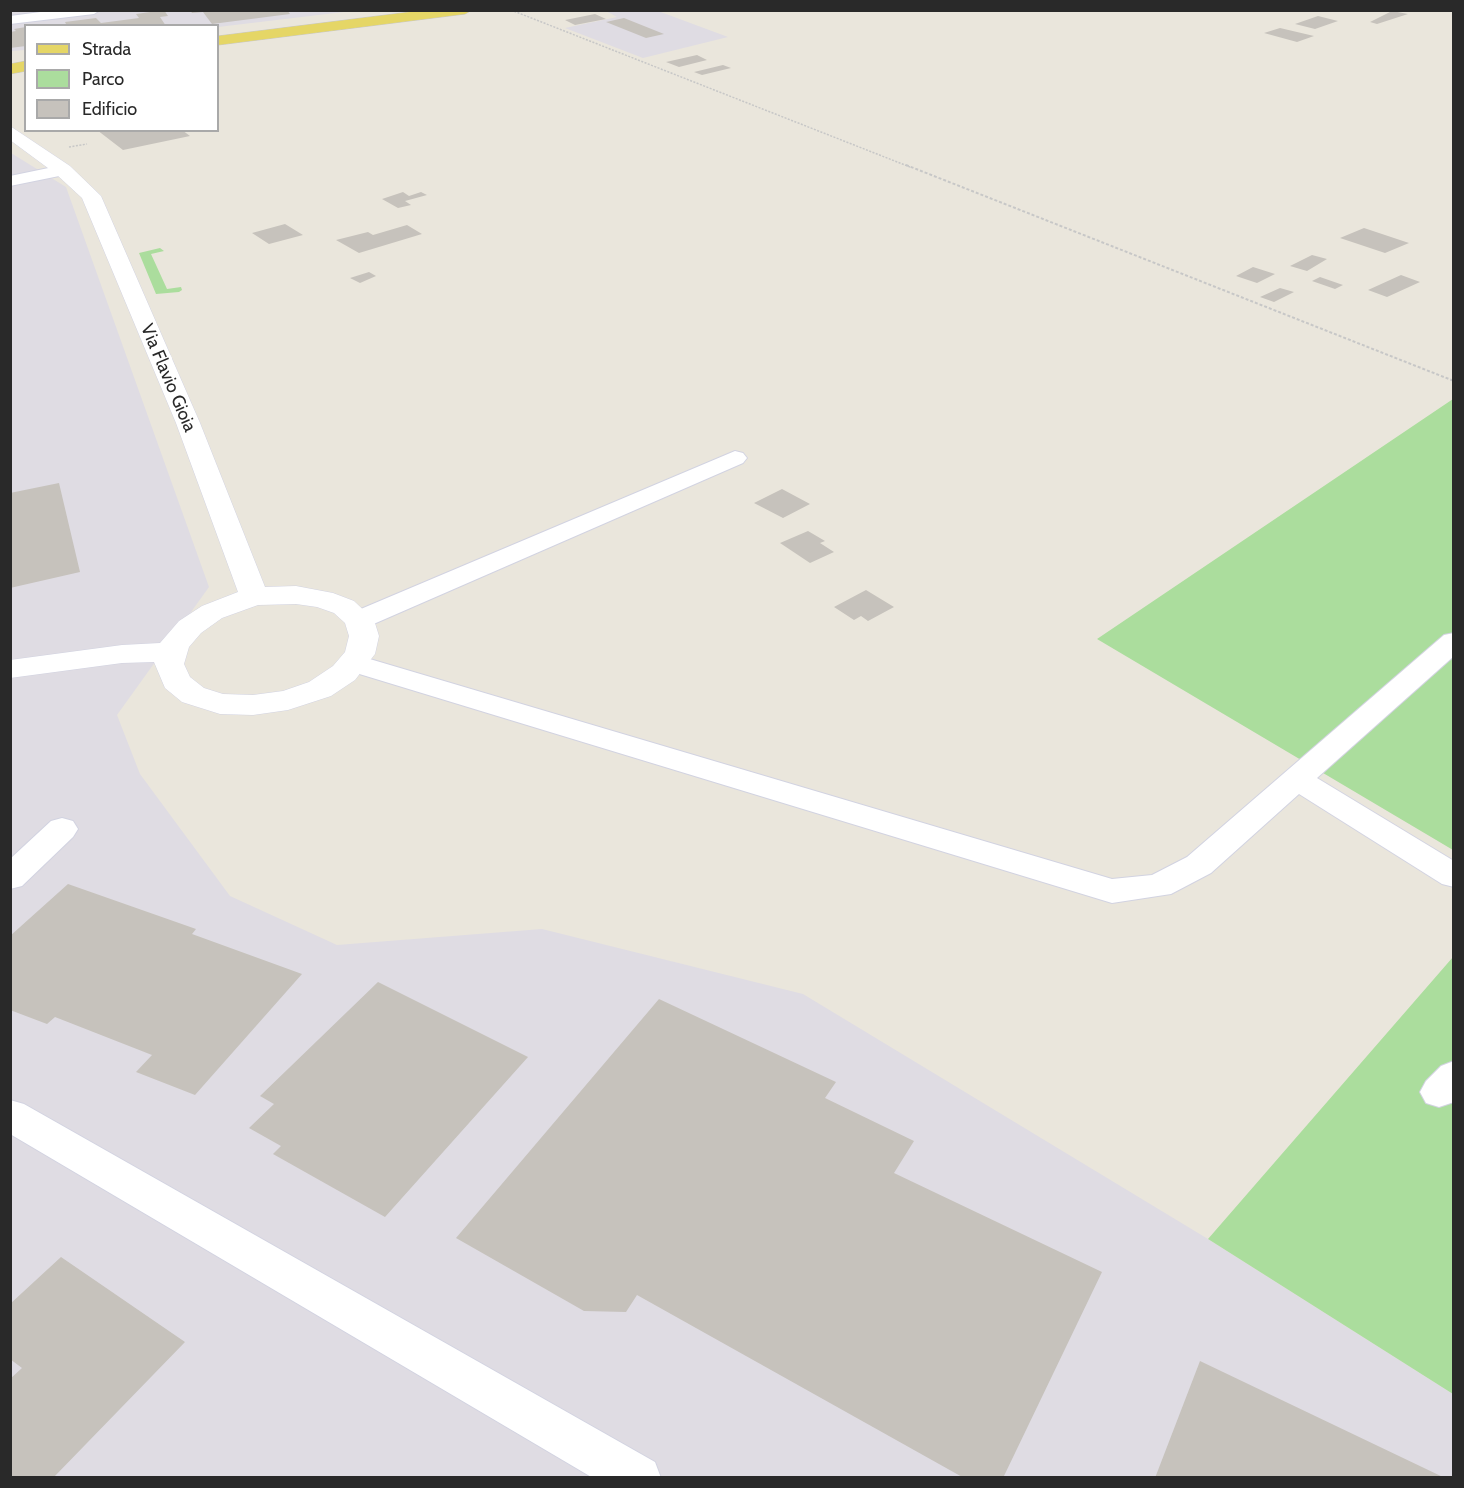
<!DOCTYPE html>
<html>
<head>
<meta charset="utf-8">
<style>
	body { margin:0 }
	#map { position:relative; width:1464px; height:1488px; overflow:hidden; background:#eae6dc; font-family:Cabin,sans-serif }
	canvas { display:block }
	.frame { position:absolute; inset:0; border:12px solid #292929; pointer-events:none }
	.legend { position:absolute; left:24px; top:24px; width:195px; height:108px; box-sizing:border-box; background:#fff; border:2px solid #a9a9a9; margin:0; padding:8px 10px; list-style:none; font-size:18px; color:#292929 }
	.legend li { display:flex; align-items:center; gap:12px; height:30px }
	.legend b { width:30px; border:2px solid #a9a9a9 }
</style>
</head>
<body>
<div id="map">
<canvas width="1464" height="1488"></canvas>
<div class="frame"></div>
<ul class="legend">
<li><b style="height:8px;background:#e5d666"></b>Strada</li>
<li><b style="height:16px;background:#abdd9d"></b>Parco</li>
<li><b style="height:16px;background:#c6c2bc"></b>Edificio</li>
</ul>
</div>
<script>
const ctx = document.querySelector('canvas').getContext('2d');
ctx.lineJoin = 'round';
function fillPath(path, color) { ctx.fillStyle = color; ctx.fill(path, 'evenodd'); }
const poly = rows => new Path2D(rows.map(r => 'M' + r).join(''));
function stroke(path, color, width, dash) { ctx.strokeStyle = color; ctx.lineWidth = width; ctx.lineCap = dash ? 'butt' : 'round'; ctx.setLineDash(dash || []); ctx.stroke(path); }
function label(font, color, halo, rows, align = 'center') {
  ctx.font = font + ' Cabin,sans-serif'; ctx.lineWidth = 6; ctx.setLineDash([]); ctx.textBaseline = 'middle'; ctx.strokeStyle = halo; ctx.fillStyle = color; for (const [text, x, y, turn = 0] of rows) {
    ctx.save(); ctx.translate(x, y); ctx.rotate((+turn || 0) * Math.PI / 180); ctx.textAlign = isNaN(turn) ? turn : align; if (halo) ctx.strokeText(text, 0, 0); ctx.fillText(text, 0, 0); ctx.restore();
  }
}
const industrial = poly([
	[10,11,352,11,218,27,26,26,25,50,11,51],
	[606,11,658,11,728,37,643,58,565,28,617,17],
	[11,153,66,187,209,587,117,715,140,774,230,896,337,945,542,929,803,994,1208,1239,1453,1394,1453,1477,11,1477]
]);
const green = poly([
	[160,248,164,251,151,254,167,289,181,287,182,290,179,292,156,294,139,253],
	[1453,399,1453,850,1097,639],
	[1453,957,1453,1394,1208,1239]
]);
const building = poly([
	[164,10,168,16,160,17,166,26,67,26,65,22,96,18,101,23,139,18,136,14],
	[190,10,287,10,290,14,212,24,203,12,192,13],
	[1392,11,1408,14,1377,24,1370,22],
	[595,14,606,19,575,25,565,20],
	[1318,16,1338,21,1315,29,1295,24],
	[624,18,664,34,646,38,606,22],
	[26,27,26,46,10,48,10,32,16,31,14,29],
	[1280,28,1314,36,1297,42,1264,33],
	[697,55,707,60,679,67,666,62],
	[723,65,731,68,702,75,694,72],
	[97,130,182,130,190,136,123,150],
	[403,192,409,196,421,192,427,195,405,201,411,205,398,208,382,199],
	[285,224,303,235,269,244,252,233],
	[407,225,422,234,359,253,336,240,368,232,373,235],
	[1364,228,1409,243,1385,253,1340,238],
	[1312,255,1327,259,1307,271,1290,266],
	[1253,267,1275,274,1257,283,1236,276],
	[369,272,376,276,360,283,350,278],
	[1401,275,1420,282,1387,297,1368,290],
	[1320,277,1343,285,1335,289,1312,281],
	[1280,288,1294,292,1274,302,1260,297],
	[59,483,80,572,10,588,10,493],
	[782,489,810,504,783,518,754,503],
	[808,531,825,541,820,543,834,552,810,563,780,543],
	[866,590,894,607,868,621,861,616,854,620,834,607],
	[68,884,196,929,192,934,302,974,195,1095,136,1072,152,1055,55,1017,47,1024,10,1010,10,936],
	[378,982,528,1057,385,1217,273,1154,281,1146,249,1128,274,1104,260,1096],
	[659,999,836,1082,825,1098,914,1141,894,1173,1102,1272,1003,1478,964,1478,637,1295,626,1312,584,1311,456,1238],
	[61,1257,185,1342,53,1478,10,1478,10,1379,22,1368,10,1359,10,1304],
	[1200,1361,1445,1478,1155,1478]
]);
const pathFar1 = poly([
	[511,10,910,167],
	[69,147,87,144]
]);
const path = poly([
	[906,165,1454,381]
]);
const minor = poly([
	[56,10,100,10,94,14,10,24,10,16,56,10],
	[63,165,71,170,69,174,10,186,10,176,63,165],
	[735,451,743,453,747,458,743,463,369,626,359,628,349,626,345,620,349,614,735,451],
	[1454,633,1454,656,1317,778,1454,861,1454,887,1442,884,1299,794,1211,873,1171,894,1112,903,343,669,339,663,343,657,353,655,363,657,1112,879,1152,875,1187,857,1444,635,1454,633],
	[62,818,73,821,78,829,73,837,22,886,10,889,10,859,51,821,62,818],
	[1454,1061,1454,1102,1439,1107,1426,1103,1420,1092,1426,1081,1441,1066,1454,1061],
	[10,1100,24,1104,655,1462,661,1478,593,1478,10,1134,10,1100]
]);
const secondary = poly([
	[10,126,70,166,101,196,200,423,265,587,296,586,333,593,354,601,374,620,379,636,375,654,355,680,331,696,288,710,253,715,220,714,182,702,165,688,154,662,122,663,10,678,10,660,122,645,160,643,179,621,202,606,238,592,176,423,82,198,56,174,10,140,10,126],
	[296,604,317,607,334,613,345,623,349,636,345,652,333,666,309,682,283,691,253,695,223,694,204,688,190,677,184,664,189,647,201,633,222,618,258,605,296,604]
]);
const primary = poly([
	[426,10,472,10,465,14,218,45,218,36,426,10],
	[26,61,26,71,10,74,10,64,26,61]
]);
const farStreetnames = [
	["Via Flavio Gioia",168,378,67]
];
fillPath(industrial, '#dfdce3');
fillPath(green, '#abdd9d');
fillPath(building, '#c6c2bc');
stroke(minor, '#d2d3e1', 2);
stroke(secondary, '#d2d3e1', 1);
stroke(primary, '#c7c7c7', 1);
stroke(pathFar1, '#c7c7c7', 1.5, [2, 1.5]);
stroke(path, '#c7c7c7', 2, [3, 2]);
fillPath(minor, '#fff');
fillPath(secondary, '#fff');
fillPath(primary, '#e5d666');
label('18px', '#292929', '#fff', farStreetnames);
</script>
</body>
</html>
